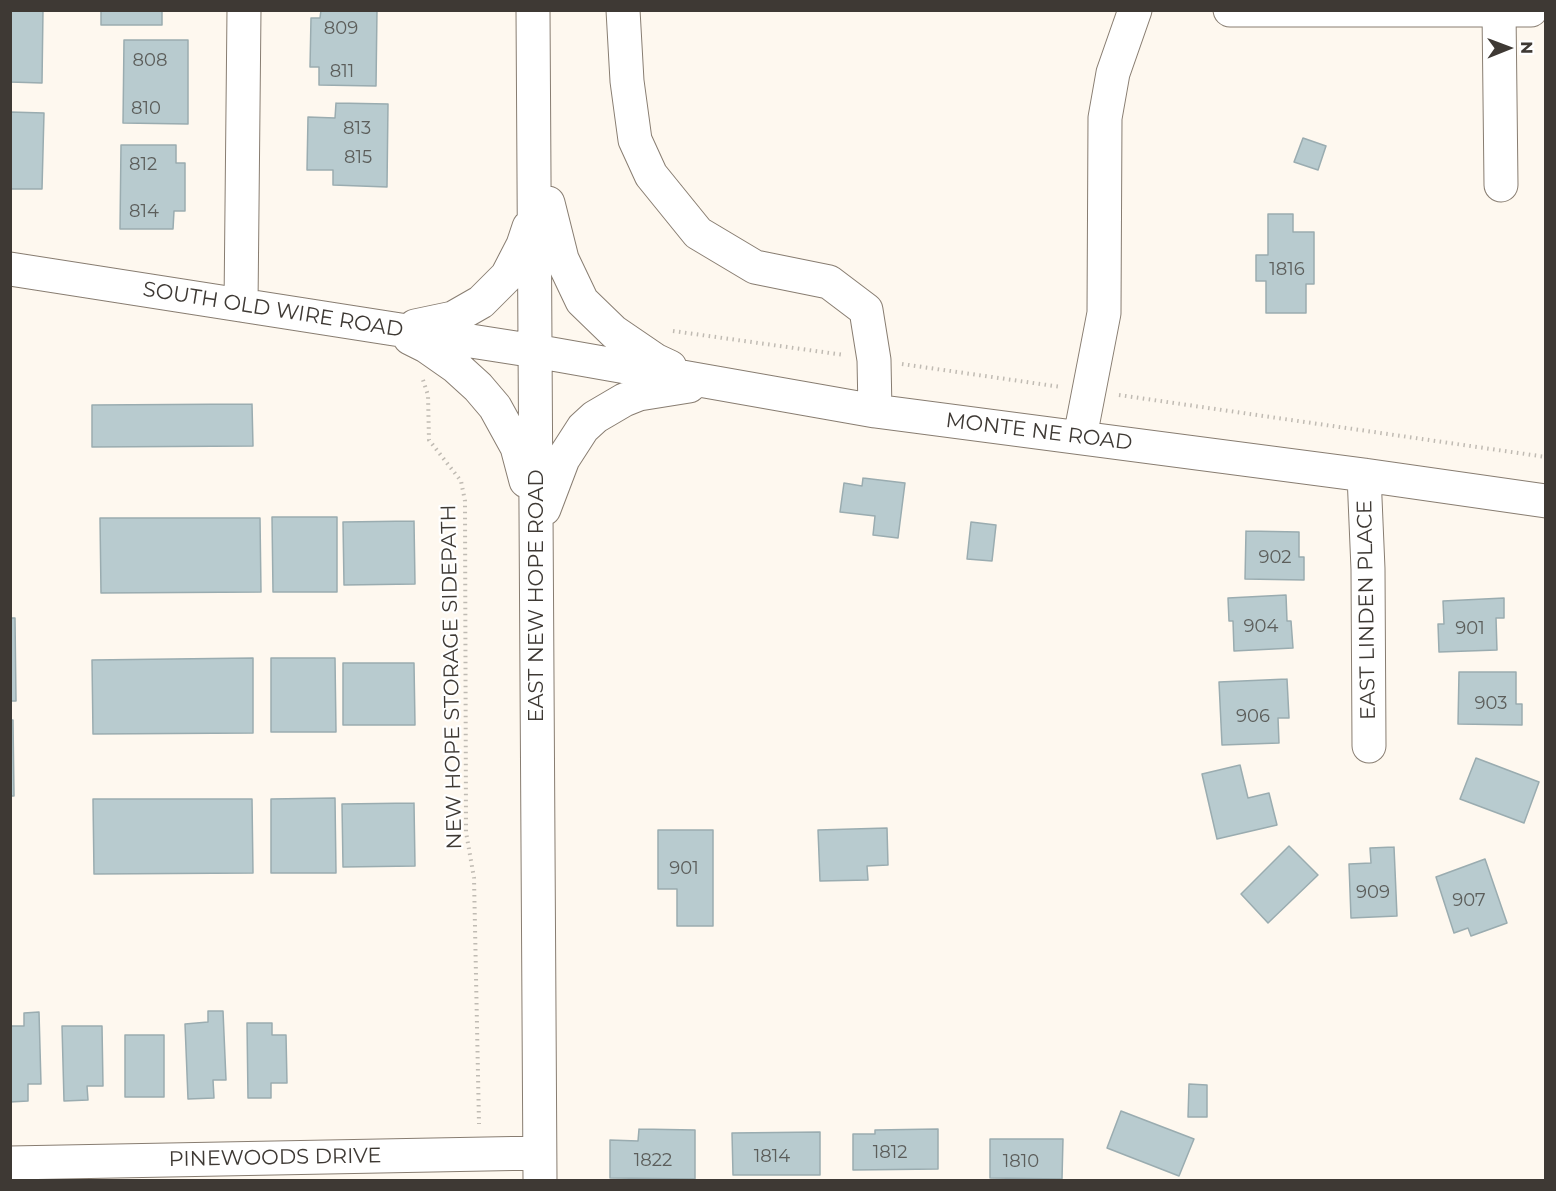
<!DOCTYPE html>
<html>
<head>
<meta charset="utf-8">
<style>
	body { margin:0 }
	#map { position:relative; width:1556px; height:1191px; overflow:hidden; background:#fef8ef; font-family:Montserrat,sans-serif }
	canvas { display:block }
	.frame { position:absolute; inset:0; border:12px solid #3e3934; pointer-events:none }
	.north { position:absolute; left:1478px; top:18px; width:60px; height:60px; -webkit-text-stroke:4px #fff; paint-order:stroke; rotate:89deg; font-size:16px; font-weight:700; line-height:24px; text-align:center; color:#3e3934 }
	.north::after { content:''; display:block; margin:auto; width:21px; height:27px; background:#3e3934; clip-path:polygon(50% 0,100% 100%,50% 72%,0 100%) }
</style>
</head>
<body>
<div id="map">
<canvas width="1556" height="1191"></canvas>
<div class="frame"></div>
<div class="north">N</div>
</div>
<script>
const ctx = document.querySelector('canvas').getContext('2d');
ctx.lineJoin = 'round';
function fillPath(path, color) { ctx.fillStyle = color; ctx.fill(path, 'evenodd'); }
const poly = rows => new Path2D(rows.map(r => 'M' + r).join(''));
function stroke(path, color, width, dash) { ctx.strokeStyle = color; ctx.lineWidth = width; ctx.lineCap = dash ? 'butt' : 'round'; ctx.setLineDash(dash || []); ctx.stroke(path); }
function label(font, color, halo, rows, align = 'center') {
  ctx.font = font + ' Montserrat,sans-serif'; ctx.lineWidth = 4.5; ctx.setLineDash([]); ctx.textBaseline = 'middle'; ctx.strokeStyle = halo; ctx.fillStyle = color; for (const [text, x, y, turn = 0] of rows) {
    ctx.save(); ctx.translate(x, y); ctx.rotate((+turn || 0) * Math.PI / 180); ctx.textAlign = isNaN(turn) ? turn : align; if (halo) ctx.strokeText(text, 0, 0); ctx.fillText(text, 0, 0); ctx.restore();
  }
}
const building = poly([
	[10,10,43,10,42,83,10,82,10,10],
	[101,10,162,10,162,25,101,25,101,10],
	[321,10,377,10,376,86,319,85,319,67,310,67,311,18,320,18,321,10],
	[124,40,188,40,188,124,123,123,124,40],
	[336,103,388,104,387,187,333,185,333,170,307,170,308,117,335,118,336,103],
	[10,112,44,113,42,189,10,189,10,112],
	[1303,138,1326,146,1318,170,1294,162,1303,138],
	[121,145,176,145,176,163,185,163,185,211,174,211,173,229,120,229,121,145],
	[1268,214,1293,214,1293,232,1314,232,1314,284,1306,284,1306,313,1266,313,1266,281,1256,281,1256,255,1268,255,1268,214],
	[252,404,253,446,92,447,92,405,252,404],
	[863,478,905,483,898,538,873,535,875,516,840,512,844,483,862,486,863,478],
	[272,517,337,517,337,592,273,592,272,517],
	[100,518,260,518,261,592,101,593,100,518],
	[414,521,415,584,344,585,343,522,414,521],
	[971,522,996,525,992,561,967,559,971,522],
	[1246,531,1299,532,1299,557,1304,557,1304,580,1245,579,1246,531],
	[1286,595,1287,621,1291,621,1293,648,1234,651,1233,621,1229,621,1228,598,1286,595],
	[1504,598,1504,618,1496,618,1497,650,1439,652,1438,624,1444,624,1443,601,1504,598],
	[10,618,15,618,16,701,10,701,10,618],
	[253,658,253,733,93,734,92,660,253,658],
	[271,658,335,658,336,732,271,732,271,658],
	[343,663,414,663,415,725,343,725,343,663],
	[1459,672,1516,672,1516,704,1522,704,1522,725,1458,724,1459,672],
	[1287,679,1289,718,1278,718,1279,743,1222,745,1219,682,1287,679],
	[10,720,13,720,14,796,10,796,10,720],
	[1476,758,1539,782,1524,823,1460,799,1476,758],
	[1240,765,1248,798,1269,793,1277,825,1217,839,1202,774,1240,765],
	[335,798,336,873,271,873,271,799,335,798],
	[93,799,252,799,253,873,94,874,93,799],
	[414,803,415,866,343,867,342,804,414,803],
	[887,828,888,865,867,866,868,880,820,881,818,830,887,828],
	[658,830,713,830,713,926,677,926,677,889,658,889,658,830],
	[1289,846,1318,875,1268,923,1241,894,1289,846],
	[1394,847,1397,916,1351,918,1349,864,1371,863,1370,848,1394,847],
	[1485,859,1507,923,1471,936,1468,928,1454,933,1436,877,1485,859],
	[208,1011,223,1011,226,1080,213,1080,214,1098,188,1099,185,1024,208,1022,208,1011],
	[39,1012,41,1084,28,1084,28,1101,10,1102,10,1026,24,1026,24,1013,39,1012],
	[247,1023,272,1023,272,1035,286,1035,287,1083,271,1083,271,1098,248,1098,247,1023],
	[62,1026,102,1026,103,1086,87,1086,88,1100,64,1101,62,1026],
	[125,1035,164,1035,164,1097,125,1097,125,1035],
	[1189,1084,1207,1085,1207,1117,1188,1117,1189,1084],
	[1121,1111,1194,1139,1179,1176,1107,1148,1121,1111],
	[639,1129,695,1130,695,1179,610,1178,610,1140,638,1141,639,1129],
	[938,1129,938,1169,853,1170,853,1134,875,1134,875,1130,938,1129],
	[820,1132,820,1175,733,1175,732,1133,820,1132],
	[990,1139,1063,1139,1062,1179,990,1178,990,1139]
]);
const path = poly([
	[673,331,844,355],
	[902,364,1061,387],
	[423,380,428,395,429,440,461,481,465,501,466,832,474,878,479,1124],
	[1119,395,1546,457]
]);
const minor = poly([
	[533,10,540,1180],
	[623,10,627,81,635,140,651,175,698,233,755,267,829,282,866,310,874,360,875,411],
	[1230,10,1531,10],
	[1499,11,1501,185],
	[548,203,562,259,582,301,614,332,655,360,670,367],
	[10,269,535,351,875,411,1364,475,1546,501],
	[241,305,244,10],
	[415,326,453,318,481,302,507,276,523,245,529,227],
	[410,338,426,346,456,367,478,387,495,407,517,447,526,481],
	[1080,437,1104,313,1105,118,1113,73,1135,10],
	[1364,475,1368,569,1369,746],
	[544,509,563,459,583,428,595,417,624,400,639,394,689,386],
	[10,1163,539,1153]
]);
const numberNames = [
	["809",341,29],
	["808",150,61],
	["811",342,72],
	["810",146,109],
	["813",357,129],
	["815",358,158],
	["812",143,165],
	["814",144,212],
	["1816",1287,270],
	["902",1275,558],
	["904",1261,627],
	["901",1470,629],
	["903",1491,704],
	["906",1253,717],
	["901",684,869],
	["909",1373,893],
	["907",1469,901],
	["1812",890,1153],
	["1814",772,1157],
	["1822",653,1161],
	["1810",1021,1162]
];
const streetNames = [
	["SOUTH OLD WIRE ROAD",273,310,9],
	["MONTE NE ROAD",1039,432,7],
	["EAST NEW HOPE ROAD",537,596,-90],
	["EAST LINDEN PLACE",1367,610,-91],
	["NEW HOPE STORAGE SIDEPATH",452,677,-91],
	["PINEWOODS DRIVE",275,1158,-1]
];
fillPath(building, '#b8cbcf');
stroke(building, '#9aacb0', 1.5);
stroke(minor, '#887d71', 35);
stroke(path, '#c0bbb3', 4, [1.5, 4.5]);
stroke(minor, '#fff', 33);
label('18px', '#5c5e5b', null, numberNames);
label('21px', '#3e3934', '#fff', streetNames);
</script>
</body>
</html>
